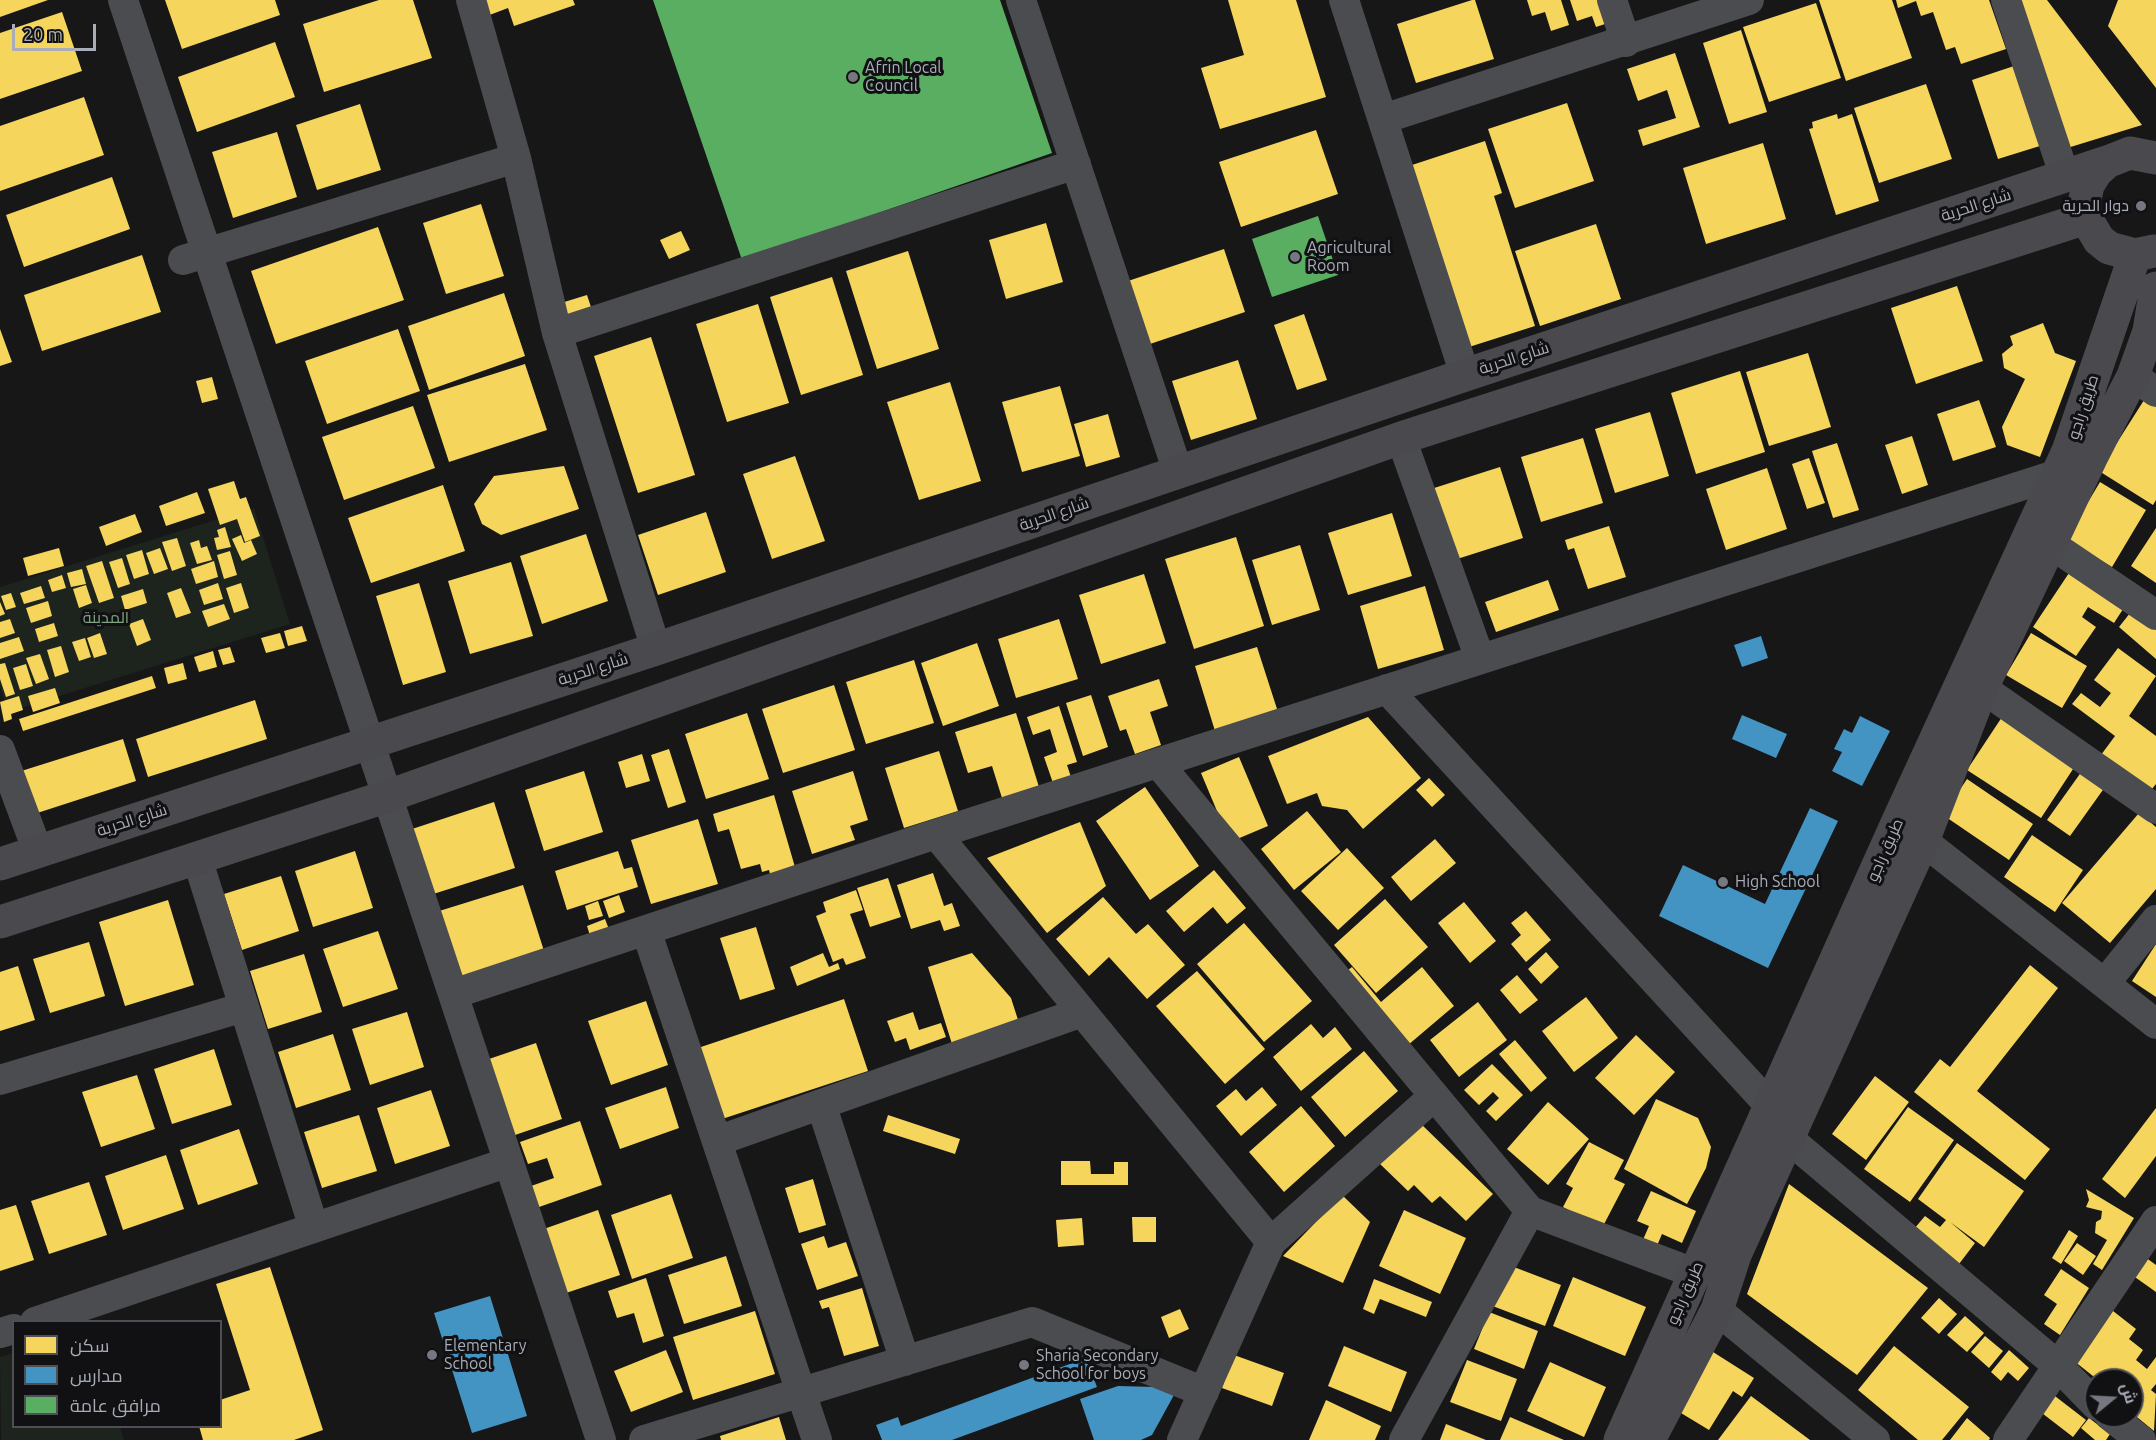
<!DOCTYPE html>
<html>
<head>
<meta charset="utf-8">
<style>
	body { margin:0 }
	#map { position:relative; width:2156px; height:1440px; overflow:hidden; background:#171717; font-family:Ubuntu,Cairo,sans-serif }
	canvas { display:block }
	.legend { position:absolute; left:12px; top:1320px; width:210px; height:108px; box-sizing:border-box; background:#111113; border:2px solid #4d4f55; margin:0; padding:8px 10px; list-style:none; font-size:18px; color:#a8adb8 }
	.legend li { display:flex; align-items:center; gap:12px; height:30px }
	.legend b { width:30px; border:2px solid #4d4f55 }
	.north { position:absolute; left:2084px; top:1368px; width:60px; height:60px; box-sizing:border-box; background:#111113; border:2px solid #4d4f55; border-radius:50%; rotate:72deg; font-size:16px; font-weight:700; line-height:24px; text-align:center; color:#a8adb8 }
	.north::after { content:''; display:block; margin:auto; width:21px; height:27px; background:#757880; clip-path:polygon(50% 0,100% 100%,50% 72%,0 100%) }
	.scale { position:absolute; left:12px; top:24px; width:84px; height:27px; box-sizing:border-box; border:3px solid #a8adb8; border-top:0; padding-left:8px; font-size:18px; line-height:21px; white-space:nowrap; color:#a8adb8; -webkit-text-stroke:4px #111113; paint-order:stroke }
</style>
</head>
<body>
<div id="map">
<canvas width="2156" height="1440"></canvas>
<ul class="legend">
<li><b style="height:16px;background:#f6d55c"></b>سكن</li>
<li><b style="height:16px;background:#4393c3"></b>مدارس</li>
<li><b style="height:16px;background:#5aae61"></b>مرافق عامة</li>
</ul>
<div class="north">ش</div>
<div class="scale">20 m</div>
</div>
<script>
const ctx = document.querySelector('canvas').getContext('2d');
ctx.lineJoin = 'round';
function fillPath(path, color) { ctx.fillStyle = color; ctx.fill(path, 'evenodd'); }
const poly = rows => new Path2D(rows.map(r => 'M' + r).join(''));
function stroke(path, color, width, dash) { ctx.strokeStyle = color; ctx.lineWidth = width; ctx.lineCap = dash ? 'butt' : 'round'; ctx.setLineDash(dash || []); ctx.stroke(path); }
function label(font, color, halo, rows, align = 'center') {
  ctx.font = font + ' Ubuntu,Cairo,sans-serif'; ctx.lineWidth = 6; ctx.setLineDash([]); ctx.textBaseline = 'middle'; ctx.strokeStyle = halo; ctx.fillStyle = color; for (const [text, x, y, turn = 0] of rows) {
    ctx.save(); ctx.translate(x, y); ctx.rotate((+turn || 0) * Math.PI / 180); ctx.textAlign = isNaN(turn) ? turn : align; if (halo) ctx.strokeText(text, 0, 0); ctx.fillText(text, 0, 0); ctx.restore();
  }
}
const green = poly([
	[254,508,290,624,8,712,0,685,0,587],
	[13,1353,14,1426,120,1427,124,1440,1,1440,0,1357]
]);
const homes = poly([
	[0,0,48,0,0,17],
	[165,0,275,0,280,15,182,49],
	[379,0,413,0,432,58,324,92,303,24],
	[482,0,573,0,575,5,514,26,508,8,487,16],
	[692,0,728,0,734,19,701,30],
	[927,0,974,0,997,70,989,73,1002,112,886,150,871,101,952,74],
	[1228,0,1296,0,1326,97,1220,129,1201,68,1244,55],
	[1472,0,1475,0,1494,59,1416,83,1397,24],
	[1527,0,1561,0,1569,25,1551,31,1545,12,1532,16],
	[1570,0,1604,0,1611,22,1596,27,1592,16,1577,21],
	[1819,0,1892,0,1912,58,1846,81],
	[1896,0,1989,0,2006,49,1961,64,1955,47,1946,50,1933,12,1921,16,1916,1,1898,8],
	[2008,0,2047,0,2142,125,2064,149],
	[2118,0,2156,0,2156,88,2108,26],
	[1816,3,1841,78,1769,102,1743,27],
	[62,12,82,71,0,99,0,33],
	[743,22,778,134,864,107,887,180,772,217,765,195,749,201,701,52,712,48,708,33],
	[1741,30,1767,112,1729,124,1703,43],
	[275,42,295,97,197,132,178,77],
	[1675,53,1700,127,1643,146,1638,130,1676,118,1667,90,1638,101,1627,69],
	[2017,65,2043,145,1998,159,1972,80],
	[1926,84,1952,159,1879,183,1854,108],
	[84,97,104,155,0,191,0,126],
	[1567,103,1594,181,1515,208,1488,129],
	[360,104,381,170,317,190,296,125],
	[1837,114,1838,119,1852,114,1879,201,1836,215,1809,129,1813,128,1812,122],
	[1316,130,1338,194,1241,227,1219,162],
	[277,132,297,197,233,218,212,152],
	[1485,141,1502,193,1494,196,1535,326,1469,347,1412,165],
	[1763,143,1786,219,1706,244,1683,168],
	[112,177,130,229,24,267,6,215],
	[481,204,504,276,446,294,423,223],
	[1046,223,1063,282,1006,299,989,240],
	[1596,224,1621,299,1540,326,1515,251],
	[378,227,404,300,276,344,251,271],
	[681,231,690,250,669,259,660,240],
	[1224,249,1245,312,1147,345,1125,282],
	[908,251,939,349,877,369,846,271],
	[142,255,161,312,42,351,24,295],
	[832,277,863,375,801,395,770,297],
	[1957,286,1983,361,1916,384,1891,308],
	[504,293,525,356,429,390,408,326],
	[587,295,593,313,567,321,561,303],
	[758,304,789,403,727,422,696,324],
	[1304,314,1327,380,1297,390,1274,325],
	[2043,323,2055,353,2076,361,2040,457,2007,445,2002,427,2025,379,2004,368,2002,354,2013,345,2010,336],
	[0,329,12,362,0,366],
	[398,329,420,391,327,424,305,361],
	[651,337,695,475,638,493,594,356],
	[1808,353,1831,427,1769,446,1746,372],
	[1238,360,1257,419,1191,440,1172,381],
	[525,364,547,430,449,462,427,395],
	[1740,371,1765,452,1696,474,1671,393],
	[212,377,218,399,202,403,196,381],
	[950,382,981,481,919,500,887,402],
	[1060,386,1080,456,1022,472,1002,402],
	[2146,397,2156,403,2156,500,2153,505,2099,471],
	[1979,400,1996,447,1953,461,1937,414],
	[413,406,435,468,344,500,322,437],
	[1650,412,1669,476,1615,493,1595,429],
	[1108,414,1120,457,1086,467,1074,424],
	[1912,436,1928,485,1902,494,1885,445],
	[1583,438,1603,503,1541,522,1521,457],
	[1837,443,1859,510,1833,518,1812,451],
	[795,456,825,541,772,559,743,474],
	[1809,458,1825,503,1807,509,1792,464],
	[564,466,579,509,501,535,482,524,474,504,494,476],
	[1500,467,1523,538,1454,560,1431,489],
	[1767,468,1787,529,1726,550,1706,489],
	[234,481,240,499,246,497,260,536,245,542,237,519,220,525,208,489],
	[2100,482,2146,510,2112,567,2066,539],
	[443,485,465,551,371,583,348,518],
	[197,492,205,513,166,526,159,506],
	[706,512,726,572,658,595,638,535],
	[1392,513,1412,576,1348,595,1328,533],
	[135,514,142,532,106,546,99,527],
	[1609,526,1626,577,1588,589,1574,548,1568,550,1565,540],
	[225,527,231,547,217,550,214,538,219,537,217,530],
	[2156,528,2156,583,2131,566],
	[586,534,608,601,542,624,520,556],
	[241,535,244,543,251,540,257,554,242,561,232,539],
	[1236,537,1264,626,1194,649,1165,559],
	[177,538,186,566,172,571,162,542],
	[199,540,201,548,207,546,212,560,197,564,190,543],
	[1300,545,1320,610,1272,625,1252,560],
	[59,548,64,566,28,576,23,558],
	[160,548,168,569,154,574,146,553],
	[142,550,149,574,134,579,126,555],
	[230,551,237,575,224,579,217,555],
	[122,558,130,584,118,588,109,562],
	[102,561,114,598,99,603,86,566],
	[214,561,218,577,196,584,191,569],
	[511,562,533,636,470,654,448,581],
	[82,569,86,584,71,587,67,573],
	[2071,570,2125,606,2114,623,2088,607,2082,617,2096,627,2076,656,2033,627],
	[1144,574,1166,643,1101,664,1079,595],
	[62,575,66,588,52,592,48,580],
	[1548,580,1559,610,1496,632,1485,602],
	[218,583,223,599,204,605,199,590],
	[241,583,249,608,234,613,226,588],
	[419,583,446,672,403,685,376,596],
	[86,585,92,603,79,608,73,589],
	[41,586,45,598,24,604,20,593],
	[1425,586,1444,650,1378,669,1360,606],
	[181,588,191,613,176,618,167,593],
	[143,589,147,603,125,610,121,596],
	[11,593,16,607,6,610,1,596],
	[48,601,52,616,31,623,26,608],
	[0,602,5,614,0,616],
	[224,604,230,619,208,627,202,611],
	[2134,608,2156,626,2156,659,2119,627],
	[10,619,15,633,0,638,0,622],
	[143,619,151,640,137,646,129,624],
	[1059,619,1078,679,1016,698,998,639],
	[54,623,58,636,39,642,35,629],
	[302,626,307,641,288,646,284,631],
	[100,633,107,654,94,658,87,638],
	[280,633,285,648,266,653,261,638],
	[2031,633,2087,666,2062,708,2006,675],
	[19,637,24,651,0,659,0,643],
	[85,638,91,657,79,661,72,642],
	[977,643,999,706,943,726,921,663],
	[61,646,69,672,55,677,47,650],
	[230,647,235,662,223,665,218,650],
	[1257,647,1278,712,1215,731,1195,666],
	[2118,648,2156,676,2129,716,2156,736,2156,784,2147,795,2098,759,2115,736,2072,704,2081,693,2100,707,2111,693,2094,680],
	[213,651,217,667,199,672,194,657],
	[40,654,49,679,36,684,26,658],
	[914,660,934,723,866,744,846,682],
	[5,663,15,694,6,697,0,679,0,664],
	[183,663,187,679,168,684,164,668],
	[26,664,33,686,20,690,13,668],
	[152,676,156,688,23,731,19,719],
	[1159,679,1168,706,1150,712,1161,745,1135,754,1126,729,1120,731,1108,696],
	[834,685,855,750,783,773,762,709],
	[55,688,60,703,33,712,28,696],
	[1091,695,1108,747,1083,756,1066,703],
	[19,696,23,710,11,714,12,719,4,722,0,702],
	[255,700,267,739,148,777,136,739],
	[1059,706,1077,762,1067,765,1071,777,1053,783,1044,757,1057,752,1050,729,1033,735,1027,717],
	[747,713,769,779,706,799,685,734],
	[1016,713,1039,787,1002,798,992,766,968,773,955,732],
	[1368,717,1421,778,1363,829,1347,810,1322,806,1317,793,1287,804,1268,756],
	[2002,717,2075,766,2041,818,1967,770],
	[123,739,136,781,28,816,15,773],
	[669,749,686,802,668,808,651,755],
	[939,751,958,811,904,828,885,768],
	[642,754,650,781,626,788,618,762],
	[1239,757,1268,826,1230,842,1201,773],
	[584,771,603,832,544,851,525,790],
	[853,771,868,820,850,826,855,840,812,854,792,791],
	[2082,771,2105,787,2070,836,2047,820],
	[1429,778,1445,795,1432,807,1416,790],
	[1967,779,2033,824,2009,860,1943,815],
	[1145,787,1199,866,1150,900,1096,821],
	[774,795,797,874,772,881,769,870,762,872,760,864,741,869,729,829,718,832,713,814],
	[494,802,515,868,427,896,406,831],
	[1307,811,1341,852,1294,890,1261,849],
	[2139,813,2156,827,2156,889,2110,943,2062,903],
	[698,819,718,884,651,904,631,840],
	[1080,822,1106,886,1047,933,987,858],
	[2032,835,2083,870,2055,912,2004,877],
	[1435,839,1456,863,1411,901,1391,877],
	[1347,848,1384,888,1338,930,1301,891],
	[355,851,373,908,313,927,295,871],
	[618,851,624,869,632,867,638,887,567,910,555,871],
	[1214,870,1246,908,1227,924,1213,907,1184,932,1166,911],
	[933,873,944,906,952,903,960,926,944,931,940,920,911,929,897,885],
	[281,876,299,931,242,950,224,894],
	[888,878,901,917,870,927,857,888],
	[523,885,545,954,458,982,436,912],
	[856,890,863,910,850,914,866,958,846,965,843,958,833,962,816,916,826,912,823,902],
	[619,895,625,912,609,918,603,901],
	[1103,897,1136,934,1148,924,1185,965,1147,999,1109,957,1089,976,1056,939],
	[1385,899,1428,947,1376,993,1334,945],
	[168,900,194,985,125,1006,99,922],
	[598,901,603,916,589,920,585,906],
	[1464,902,1496,941,1470,963,1438,923],
	[1526,911,1551,940,1526,962,1511,944,1521,935,1511,923],
	[605,919,610,932,591,939,587,926],
	[1244,923,1312,1001,1264,1042,1197,964],
	[756,927,775,989,740,1000,720,938],
	[378,931,398,989,343,1007,323,949],
	[89,942,105,996,50,1013,33,959],
	[2156,944,2156,997,2132,981],
	[1546,952,1559,967,1541,984,1528,969],
	[823,953,829,967,838,963,840,969,797,986,790,967],
	[972,953,1011,998,1019,1023,952,1044,928,967],
	[304,954,322,1012,268,1029,250,971],
	[2030,965,2058,988,1977,1091,2050,1149,2025,1180,1914,1092,1940,1059,1950,1067],
	[18,966,35,1020,0,1031,0,972],
	[1352,967,1381,1002,1422,967,1454,1006,1401,1051,1339,977],
	[1197,971,1265,1049,1225,1084,1156,1006],
	[1517,975,1538,1000,1520,1014,1500,990],
	[1586,997,1618,1038,1574,1072,1542,1031],
	[844,999,868,1071,719,1120,695,1049],
	[646,1001,668,1065,611,1085,588,1021],
	[1478,1002,1507,1040,1459,1077,1430,1040],
	[407,1012,424,1067,370,1085,352,1029],
	[913,1012,919,1030,941,1023,946,1037,910,1050,906,1038,895,1042,887,1021],
	[1311,1024,1323,1038,1335,1027,1352,1049,1301,1091,1273,1057],
	[333,1034,351,1090,296,1108,278,1052],
	[1636,1035,1675,1072,1634,1115,1595,1078],
	[1515,1040,1547,1078,1531,1092,1499,1054],
	[536,1043,562,1119,515,1135,489,1059],
	[214,1049,232,1105,172,1124,154,1069],
	[1364,1051,1398,1091,1345,1137,1311,1097],
	[1492,1064,1523,1095,1496,1121,1486,1111,1499,1098,1493,1092,1479,1105,1464,1090],
	[137,1075,155,1129,101,1147,82,1092],
	[1875,1076,1909,1102,1866,1160,1832,1134],
	[666,1087,679,1128,620,1149,605,1108],
	[1262,1087,1277,1105,1241,1136,1216,1106,1236,1089,1246,1101],
	[431,1090,450,1146,395,1164,377,1108],
	[1656,1099,1698,1118,1711,1147,1706,1168,1687,1204,1624,1169],
	[1548,1102,1589,1139,1548,1185,1507,1149],
	[1301,1106,1335,1146,1284,1192,1249,1152],
	[1908,1107,1954,1140,1910,1202,1864,1169],
	[2156,1108,2156,1156,2125,1198,2102,1179],
	[359,1115,377,1171,322,1188,304,1132],
	[888,1115,960,1139,955,1154,883,1131],
	[580,1121,602,1185,539,1207,531,1186,554,1178,547,1158,528,1164,520,1142],
	[1419,1122,1493,1194,1466,1221,1440,1196,1432,1203,1414,1185,1408,1191,1379,1163],
	[239,1129,258,1184,198,1205,180,1150],
	[1589,1142,1624,1160,1614,1179,1625,1184,1602,1228,1563,1207,1573,1188,1566,1184],
	[1957,1143,2024,1191,1984,1247,1950,1222,1975,1243,1959,1264,1914,1229,1925,1216,1940,1227,1946,1220,1918,1199],
	[166,1155,184,1209,123,1230,105,1176],
	[1061,1161,1090,1161,1091,1174,1114,1174,1114,1162,1128,1162,1128,1185,1061,1185],
	[813,1179,826,1225,799,1233,785,1188],
	[89,1182,107,1235,49,1254,31,1201],
	[1789,1184,1928,1288,1857,1375,1747,1294],
	[2086,1189,2134,1218,2102,1270,2093,1264,2107,1240,2095,1233,2096,1222,2101,1219,2102,1211,2086,1207,2089,1200],
	[1651,1191,1696,1211,1682,1243,1662,1234,1656,1248,1642,1242,1649,1226,1637,1221],
	[671,1194,693,1258,632,1279,611,1215],
	[1342,1195,1370,1222,1343,1283,1283,1256],
	[16,1205,34,1260,0,1271,0,1210],
	[598,1210,620,1275,560,1295,538,1231],
	[1404,1210,1466,1238,1440,1294,1379,1266],
	[1132,1217,1156,1217,1156,1242,1133,1242],
	[1082,1218,1084,1245,1058,1247,1056,1220],
	[2069,1230,2078,1236,2061,1264,2052,1258],
	[824,1236,828,1248,846,1242,858,1276,817,1290,801,1244],
	[2077,1243,2096,1256,2083,1275,2064,1261],
	[726,1256,742,1306,684,1324,668,1275],
	[2145,1257,2156,1265,2156,1292,2132,1275],
	[1506,1264,1561,1285,1545,1326,1490,1305],
	[270,1267,323,1430,294,1440,203,1440,199,1426,220,1426,220,1400,250,1390,216,1284],
	[2061,1269,2089,1288,2060,1335,2044,1324,2057,1304,2044,1295],
	[1573,1277,1646,1307,1625,1356,1553,1326],
	[646,1278,664,1336,643,1343,634,1313,617,1318,608,1291],
	[1374,1279,1432,1302,1426,1317,1380,1299,1374,1314,1363,1309],
	[862,1288,879,1346,844,1356,829,1307,822,1309,819,1301],
	[1939,1298,1957,1314,1939,1334,1921,1318],
	[2108,1307,2136,1329,2129,1339,2143,1350,2136,1360,2147,1369,2156,1357,2156,1384,2151,1390,2156,1394,2154,1431,2132,1413,2132,1380,2098,1380,2069,1357],
	[1180,1309,1189,1329,1169,1338,1161,1317],
	[755,1311,775,1374,693,1400,673,1337],
	[1489,1312,1538,1331,1524,1369,1474,1349],
	[1965,1316,1984,1333,1967,1352,1947,1335],
	[1985,1336,2003,1351,1989,1368,1971,1352],
	[1344,1346,1407,1372,1391,1412,1328,1386],
	[1894,1346,1969,1407,1942,1440,1918,1440,1858,1390],
	[666,1350,683,1392,631,1412,614,1371],
	[2009,1350,2029,1368,2018,1381,2008,1372,2001,1381,1991,1372],
	[1713,1352,1754,1378,1742,1397,1733,1391,1709,1430,1676,1410],
	[1234,1355,1284,1373,1272,1406,1222,1388],
	[1467,1360,1517,1379,1501,1421,1450,1402],
	[1550,1362,1606,1387,1584,1437,1527,1411],
	[2051,1393,2086,1420,2073,1437,2038,1410],
	[1751,1396,1810,1440,1718,1440],
	[1326,1400,1381,1426,1375,1440,1309,1440],
	[779,1417,786,1440,721,1440,720,1436],
	[1510,1417,1564,1440,1500,1440],
	[1967,1418,1990,1438,1989,1440,1950,1440],
	[2089,1418,2110,1434,2106,1440,2095,1440,2081,1428],
	[1446,1424,1486,1440,1440,1440]
]);
const schools = poly([
	[1761,636,1768,658,1742,667,1734,645],
	[1742,715,1787,734,1776,758,1732,739],
	[1860,716,1890,731,1862,786,1832,771,1842,752,1834,749,1844,729,1852,733],
	[1810,808,1838,821,1768,968,1659,916,1683,865,1765,904],
	[490,1296,527,1416,472,1433,434,1313],
	[1086,1358,1097,1387,952,1440,882,1440,876,1425,898,1417,901,1426],
	[1118,1386,1156,1387,1174,1395,1152,1435,1141,1440,1094,1440,1080,1399]
]);
const public = poly([
	[653,0,1000,0,1052,153,742,260],
	[1318,216,1338,275,1272,297,1252,239]
]);
const minor = poly([
	[123,0,601,1440],
	[471,0,516,158,557,333,656,649],
	[1021,0,1178,472],
	[1344,0,1465,375],
	[1612,0,1626,42],
	[2006,0,2061,165,2063,177],
	[1383,119,1749,0],
	[183,260,516,158],
	[557,333,1076,164],
	[2133,376,2156,392],
	[1401,438,1480,659],
	[2052,545,2156,615],
	[1982,688,2156,809],
	[1387,689,1771,1107],
	[0,750,38,852],
	[1158,763,1530,1211,1694,1273],
	[936,834,1271,1242],
	[1923,841,2156,1024],
	[197,858,314,1228],
	[646,930,817,1440],
	[2105,983,2156,920],
	[453,994,936,834,2058,474],
	[0,1080,244,1007],
	[821,1104,905,1361],
	[1789,1139,2057,1365,2096,1405],
	[717,1141,1082,1012],
	[1717,1310,1875,1440],
	[35,1322,509,1162],
	[0,1333,14,1329],
	[2110,1416,2141,1440],
	[644,1440,1032,1322,1204,1392],
	[1182,1440,1271,1242,1434,1096],
	[1404,1440,1530,1211],
	[2008,1440,2156,1221]
]);
const secondary = poly([
	[2154,251,2135,255,2109,248,2099,240,2086,218,2085,199,2088,185,2096,172,2107,162,2130,153,2156,158],
	[0,864,656,649,1465,375,2107,162],
	[0,922,388,796,1401,438,2086,218],
	[1620,1440,1898,821,2068,451,2135,255],
	[1649,1440,1717,1310,1735,1255,1923,841,1982,688,2092,456,2133,376,2149,331,2156,288]
]);
const markers = [
	[853,77,6,"#757880"],
	[2141,206,6,"#757880"],
	[1295,257,6,"#757880"],
	[1723,882,6,"#757880"],
	[432,1355,6,"#757880"],
	[1024,1365,6,"#757880"]
];
const poiNames = [
	["Afrin Local",865,68],
	["Council",865,86],
	["دوار الحرية",2129,206,"right"],
	["Agricultural",1307,248],
	["Room",1307,266],
	["High School",1735,882],
	["Elementary",444,1346],
	["School",444,1364],
	["Sharia Secondary",1036,1356],
	["School for boys",1036,1374]
];
const streetNames = [
	["شارع الحرية",1976,205,-18],
	["شارع الحرية",1514,358,-18],
	["طريق راجو",2083,407,-72],
	["شارع الحرية",1054,514,-19],
	["شارع الحرية",593,669,-18],
	["شارع الحرية",132,820,-18],
	["طريق راجو",1885,850,-66],
	["طريق راجو",1685,1293,-66]
];
const parkNames = [
	["المدينة",106,618]
];
fillPath(green, '#1d241e');
fillPath(homes, '#f6d55c');
fillPath(schools, '#4393c3');
fillPath(public, '#5aae61');
stroke(minor, '#4b4c50', 30);
stroke(secondary, '#4a4a4e', 33);
for (const [x, y, r, color] of markers) { const dot = new Path2D(); dot.arc(x, y, r, 0, 2 * Math.PI); ctx.fillStyle = color; ctx.fill(dot); stroke(dot, '#111113', 2); }
label('16px', '#a8adb8', '#111113', poiNames, 'left');
label('16px', '#a8adb8', '#111113', streetNames);
label('16px', '#7fa381', '#111113', parkNames);
</script>
</body>
</html>
